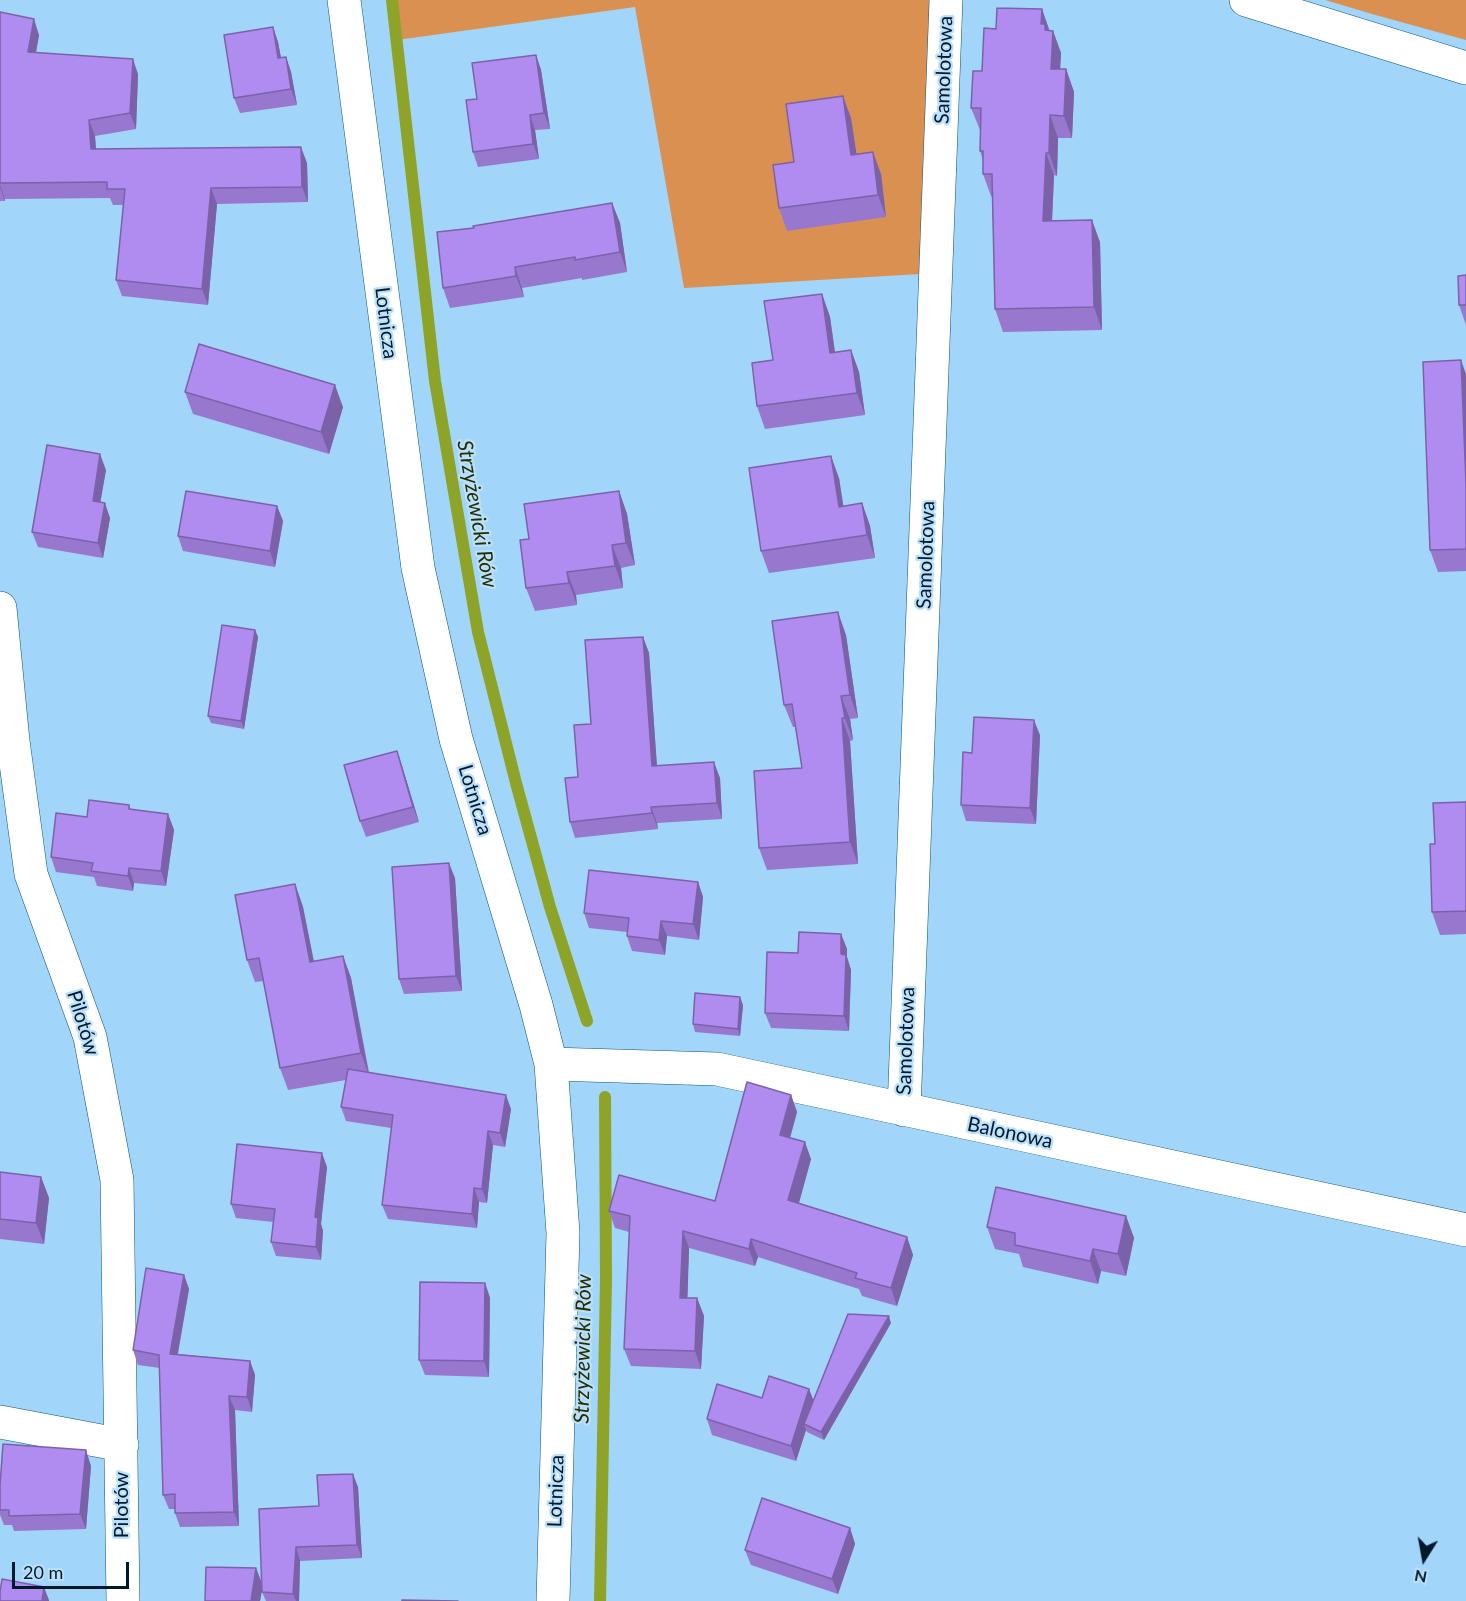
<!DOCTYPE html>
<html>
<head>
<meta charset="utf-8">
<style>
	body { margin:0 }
	#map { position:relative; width:1466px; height:1601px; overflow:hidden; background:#a1d5f9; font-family:Lato,sans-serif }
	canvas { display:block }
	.north { position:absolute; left:1394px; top:1529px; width:60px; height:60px; -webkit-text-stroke:4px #bae0fc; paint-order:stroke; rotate:191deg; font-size:16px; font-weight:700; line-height:24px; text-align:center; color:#00192a }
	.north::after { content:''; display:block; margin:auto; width:21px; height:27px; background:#00192a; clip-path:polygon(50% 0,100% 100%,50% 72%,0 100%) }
	.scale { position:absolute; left:12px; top:1562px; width:117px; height:27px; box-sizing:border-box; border:3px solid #00192a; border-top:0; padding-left:8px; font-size:18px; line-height:21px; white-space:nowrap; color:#00192a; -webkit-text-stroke:4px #bae0fc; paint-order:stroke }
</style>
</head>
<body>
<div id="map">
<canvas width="1466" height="1601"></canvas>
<div class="north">N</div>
<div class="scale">20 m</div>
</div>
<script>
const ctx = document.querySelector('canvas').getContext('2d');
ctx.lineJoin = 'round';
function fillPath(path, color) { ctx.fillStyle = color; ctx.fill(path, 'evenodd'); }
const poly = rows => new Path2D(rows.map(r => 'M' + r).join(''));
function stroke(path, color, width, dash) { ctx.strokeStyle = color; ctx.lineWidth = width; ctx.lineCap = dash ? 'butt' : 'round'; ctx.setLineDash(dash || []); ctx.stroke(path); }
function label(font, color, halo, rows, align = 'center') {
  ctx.font = font + ' Lato,sans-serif'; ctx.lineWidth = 4.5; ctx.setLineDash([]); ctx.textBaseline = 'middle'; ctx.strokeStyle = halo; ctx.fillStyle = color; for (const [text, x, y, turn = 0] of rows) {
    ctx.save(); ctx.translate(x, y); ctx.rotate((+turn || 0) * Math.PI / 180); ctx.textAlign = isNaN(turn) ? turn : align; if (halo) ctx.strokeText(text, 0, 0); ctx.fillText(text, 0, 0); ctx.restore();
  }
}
const green = poly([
	[392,0,946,0,937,273,684,288,635,7,397,40],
	[1325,0,1466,0,1466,40,1372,14]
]);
const stream = poly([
	[392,0,435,381,478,632,516,783,550,907,587,1021],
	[600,1601,606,1279,605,1097]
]);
const minor = poly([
	[344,0,418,568,456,739,536,1005,551,1064,563,1233,553,1601],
	[1246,0,1466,68],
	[0,608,13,741,31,874,90,1037,117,1180,123,1601],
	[551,1064,717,1069,1466,1230],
	[904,1110,946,0],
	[0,1422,122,1445]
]);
const wall = poly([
	[1042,9,1049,30,1053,31,1061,53,1060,69,1066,69,1074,92,1072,138,1058,138,1057,176,1054,175,1052,221,1100,242,1102,330,1003,332,995,309,992,197,991,196,983,174,983,160,980,151,980,130,971,108,996,29],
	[0,12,39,35,36,53,138,74,136,129,95,136,96,149,307,163,308,202,217,204,208,305,122,296,116,280,123,205,113,205,110,198,5,199,5,201,0,201],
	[273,27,278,42,281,58,286,57,291,72,297,105,240,113,234,98],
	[536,55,541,70,550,129,535,130,539,159,478,167,473,152,477,99],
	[851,118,856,154,881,174,886,217,787,231,779,208,794,162],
	[612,203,620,223,627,272,582,280,582,278,522,288,524,297,450,308,443,288,474,228],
	[1466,275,1466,325,1459,305],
	[822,294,830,317,835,352,851,350,859,372,865,415,765,429,757,406],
	[1466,374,1466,571,1438,572,1430,550],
	[185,392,343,407,329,454,193,414],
	[106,470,100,502,110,518,103,558,38,547,32,532],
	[839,478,843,506,862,503,870,526,875,558,769,573,761,551],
	[619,491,627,514,635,565,621,568,623,588,576,595,577,605,535,611,526,588,529,539],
	[277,506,283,521,275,567,183,551,178,536],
	[255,630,258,637,244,729,211,723,208,716],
	[846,635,858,718,850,719,853,740,850,741,858,864,767,870,759,848,802,768,795,727,793,727,784,705],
	[643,637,649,653,657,766,720,778,722,819,657,823,658,829,575,838,570,822,578,777,591,724],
	[1040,735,1036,824,966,821,961,805,972,753],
	[402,766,419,822,366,837,360,821],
	[1466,802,1466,934,1440,935,1432,912,1435,844],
	[129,805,131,810,168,814,174,830,166,886,134,883,133,891,97,886,94,877,56,872,51,857,87,817],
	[455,878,462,991,404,994,399,979],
	[698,882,703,897,699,940,667,936,665,955,632,951,627,936,627,932,589,928,584,913],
	[295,884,303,907,314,961,343,956,351,978,369,1072,511,1109,505,1147,493,1145,487,1203,479,1202,477,1228,388,1219,382,1205,391,1128,346,1121,341,1107,346,1080,288,1090,280,1068,264,981,255,982,247,960],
	[841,934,847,949,847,957,851,970,849,1031,771,1028,765,1013,798,953],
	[743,1005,740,1036,695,1032,693,1024],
	[791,1095,797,1112,790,1138,811,1159,799,1203,907,1237,913,1255,897,1306,862,1296,859,1289,758,1257,755,1266,689,1248,687,1298,697,1298,704,1316,701,1369,631,1366,624,1349,629,1232,615,1228,609,1211,715,1201],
	[327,1167,321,1224,323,1231,321,1260,276,1256,271,1242,273,1222,236,1218,231,1204],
	[0,1172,41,1177,49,1198,44,1244,0,1239],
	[1126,1216,1134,1238,1126,1276,1101,1271,1098,1284,1023,1267,1019,1254,995,1249,987,1227],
	[184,1275,189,1289,178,1354,250,1361,255,1375,252,1412,235,1410,239,1526,180,1527,175,1513,175,1509,169,1509,163,1495,160,1368,138,1365,133,1350],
	[485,1283,490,1298,489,1377,425,1375,419,1360],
	[891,1323,824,1440,807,1432,806,1430,796,1461,712,1435,707,1419,809,1389,813,1401],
	[91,1466,86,1529,14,1531,12,1525,4,1525,0,1515,0,1485],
	[358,1487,362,1558,300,1561,299,1601,266,1601,262,1592,262,1589,260,1601,205,1601,256,1568,262,1585,319,1506],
	[850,1528,855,1544,838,1594,751,1565,745,1550]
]);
const shadedWall = poly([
	[1042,9,1050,32,1053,31,1061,53,1059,92,1051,69,1041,24],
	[34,19,39,35,33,68,28,52],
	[273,27,278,42,284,74,278,58],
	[536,55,541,70,550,129,544,113],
	[286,57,291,72,297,105,291,89],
	[133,59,138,74,136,129,130,113],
	[1066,69,1074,92,1072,138,1064,116],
	[843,96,851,118,860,177,851,155],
	[530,115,535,130,539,159,533,144],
	[1050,115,1058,138,1057,176,1049,153],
	[89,120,95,136,97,165,91,149],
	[301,147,307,163,308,202,302,187],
	[873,152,881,174,886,217,878,195],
	[1046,153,1054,175,1051,243,1043,221],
	[0,185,5,199,5,201,0,187],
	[211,188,217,204,208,305,202,289],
	[612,203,620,223,627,272,620,252],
	[1092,220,1100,242,1102,330,1094,307],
	[515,267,522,288,524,297,516,276],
	[822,294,830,317,838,375,830,353],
	[851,350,859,372,865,415,857,393],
	[1461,360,1466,374,1466,484],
	[335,385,343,407,329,454,321,432],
	[100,454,106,470,98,516,93,501],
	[831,456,839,478,847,529,839,507],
	[619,491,627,514,635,565,626,543],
	[105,503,110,518,103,558,98,543],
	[862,503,870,526,875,558,867,535],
	[277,506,283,521,275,567,270,551],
	[612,545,621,568,623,588,615,566],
	[567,572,576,595,577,605,569,583],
	[838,612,846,635,858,718,850,695],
	[255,630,258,637,244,729,241,721],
	[643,637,649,653,658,782,652,766],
	[841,696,850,719,853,740,845,718],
	[842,718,850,741,858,864,850,842],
	[1034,720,1040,735,1036,824,1030,808],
	[397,751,402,766,419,822,413,807],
	[714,762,720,778,722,819,717,803],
	[651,807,657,823,658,829,652,813],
	[168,814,174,830,166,886,161,871],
	[449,863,455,878,462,991,456,976],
	[129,868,134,883,133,891,128,876],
	[698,882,703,897,699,940,693,924],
	[295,884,303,907,318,984,310,962],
	[661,921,667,936,665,955,659,940],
	[841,934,847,949,847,957,851,970,849,1031,844,1016,841,954],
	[343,956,351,978,369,1076,361,1053],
	[740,997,743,1005,740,1036,738,1029],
	[506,1095,511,1109,505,1147,500,1133],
	[791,1095,797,1112,786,1152,780,1135],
	[488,1131,493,1145,487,1203,482,1189],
	[805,1142,811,1159,795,1217,788,1200],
	[322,1153,327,1167,321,1224,323,1231,321,1260,316,1247,315,1217],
	[41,1177,49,1198,44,1244,36,1223],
	[474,1188,479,1202,477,1228,472,1214],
	[1126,1216,1134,1238,1126,1276,1118,1254],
	[683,1231,689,1248,687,1315,680,1298],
	[907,1237,913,1255,897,1306,891,1288],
	[751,1239,758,1257,755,1266,749,1249],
	[1093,1249,1101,1271,1098,1284,1090,1261],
	[184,1275,189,1289,175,1368,170,1354],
	[485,1283,490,1298,489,1377,484,1361],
	[697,1298,704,1316,701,1369,695,1351],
	[889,1316,891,1323,824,1440,821,1432],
	[250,1361,255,1375,252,1412,247,1397],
	[809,1389,815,1404,804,1424,806,1430,796,1461,791,1446],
	[229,1396,235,1410,239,1526,234,1512],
	[86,1450,91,1466,86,1529,80,1514],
	[353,1474,358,1487,362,1558,357,1545],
	[850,1528,855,1544,838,1594,832,1579],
	[296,1547,300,1561,299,1601,296,1601,293,1594],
	[256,1568,263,1586,260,1601,251,1601],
	[44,1587,49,1600,49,1601,42,1601]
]);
const building = poly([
	[997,8,1042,9,1041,24,1045,24,1045,30,1053,31,1051,69,1066,69,1064,116,1050,115,1049,153,1046,153,1043,221,1092,220,1094,307,995,309,992,174,983,174,983,151,980,151,981,108,971,108,973,71,982,71,984,28,996,29,997,8],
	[0,12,34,19,28,52,133,59,130,113,89,120,91,149,301,147,302,187,211,188,202,289,116,280,125,189,107,189,107,182,0,183,0,12],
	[273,27,278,58,286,57,291,89,234,98,224,35,273,27],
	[536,55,544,113,530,115,533,144,473,152,466,100,477,99,472,63,536,55],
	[843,96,851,155,873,152,878,195,779,208,773,165,794,162,786,104,843,96],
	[612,203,620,252,575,260,575,257,515,267,516,276,443,288,437,232,474,228,473,226,612,203],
	[1466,275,1466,305,1459,305,1458,276,1466,275],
	[822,294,830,353,851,350,857,393,757,406,752,363,773,360,764,301,822,294],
	[199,344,335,385,321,432,185,392,199,344],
	[1461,360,1466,484,1466,549,1430,550,1423,362,1461,360],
	[47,445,100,454,93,501,105,503,98,543,32,532,47,445],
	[831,456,839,507,862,503,867,535,761,551,749,468,831,456],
	[186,491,277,506,270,551,178,536,186,491],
	[619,491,626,543,612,545,615,566,567,572,569,583,526,588,520,540,529,539,524,504,619,491],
	[838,612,850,695,841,696,845,718,842,718,850,842,759,848,754,771,802,768,792,704,784,705,772,621,838,612],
	[222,625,255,630,241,721,208,716,222,625],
	[643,637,652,766,714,762,717,803,651,807,652,813,570,822,565,778,578,777,574,725,591,724,585,640,643,637],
	[974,717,1034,720,1030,808,961,805,963,752,972,753,974,717],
	[397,751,413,807,360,821,344,765,397,751],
	[89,800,129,805,129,809,168,814,161,871,129,868,128,876,91,871,93,863,51,857,56,813,87,817,89,800],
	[1466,802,1466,911,1432,912,1430,844,1435,844,1433,803,1466,802],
	[449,863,456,976,399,979,392,867,449,863],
	[589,870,698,882,693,924,661,921,659,940,627,936,629,918,584,913,589,870],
	[295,884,310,962,343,956,361,1053,280,1068,259,958,247,960,235,895,295,884],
	[799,932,841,934,841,954,846,955,844,1016,765,1013,767,952,798,953,799,932],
	[695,993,740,997,738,1029,693,1024,695,993],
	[348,1069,506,1095,500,1133,488,1131,482,1189,474,1188,472,1214,382,1205,393,1115,341,1107,348,1069],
	[747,1082,791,1095,780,1135,805,1142,788,1200,907,1237,891,1288,855,1278,857,1273,751,1239,749,1249,683,1231,680,1298,697,1298,695,1351,624,1349,630,1216,609,1211,619,1175,715,1201,747,1082],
	[237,1144,322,1153,315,1217,318,1218,316,1247,271,1242,275,1209,231,1204,237,1144],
	[0,1172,41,1177,36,1223,0,1219,0,1172],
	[996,1187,1126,1216,1118,1254,1093,1249,1090,1261,1015,1245,1015,1233,987,1227,996,1187],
	[146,1268,184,1275,170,1354,250,1361,247,1397,229,1396,234,1512,175,1513,175,1494,163,1495,159,1355,133,1350,146,1268],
	[420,1282,485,1283,484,1361,419,1360,420,1282],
	[848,1314,889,1316,821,1432,804,1424,848,1314],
	[769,1376,809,1389,791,1446,707,1419,717,1384,762,1398,769,1376],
	[3,1444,86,1450,80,1514,9,1516,9,1510,0,1510,0,1485,3,1444],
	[353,1474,357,1545,296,1547,293,1594,262,1592,259,1509,319,1506,317,1475,353,1474],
	[762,1498,850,1528,832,1579,745,1550,762,1498],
	[206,1567,256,1568,251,1601,205,1601,206,1567],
	[2,1579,44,1587,42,1601,0,1601,0,1592,2,1579],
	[402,1600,458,1601,402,1601,402,1600]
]);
const streetNames = [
	["Samolotowa",944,70,-88],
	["Lotnicza",386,323,83],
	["Samolotowa",926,555,-88],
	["Lotnicza",475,800,73],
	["Pilotów",83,1023,73],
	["Samolotowa",906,1041,-88],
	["Balonowa",1010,1133,12],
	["Lotnicza",556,1491,-88],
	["Pilotów",122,1505,-90]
];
const waterNames = [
	["Strzyżewicki Rów",477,514,80],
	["Strzyżewicki Rów",583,1349,-89]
];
fillPath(green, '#da9051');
stroke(stream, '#8ea428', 12);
stroke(minor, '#0b557c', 34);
stroke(minor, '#fff', 33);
fillPath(wall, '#9778ce');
fillPath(shadedWall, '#7b62a8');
fillPath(building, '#b08cf0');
stroke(building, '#7b62a8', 1.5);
label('20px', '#00192a', '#bae0fc', streetNames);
label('italic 21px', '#262e00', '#bae0fc', waterNames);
</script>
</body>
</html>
